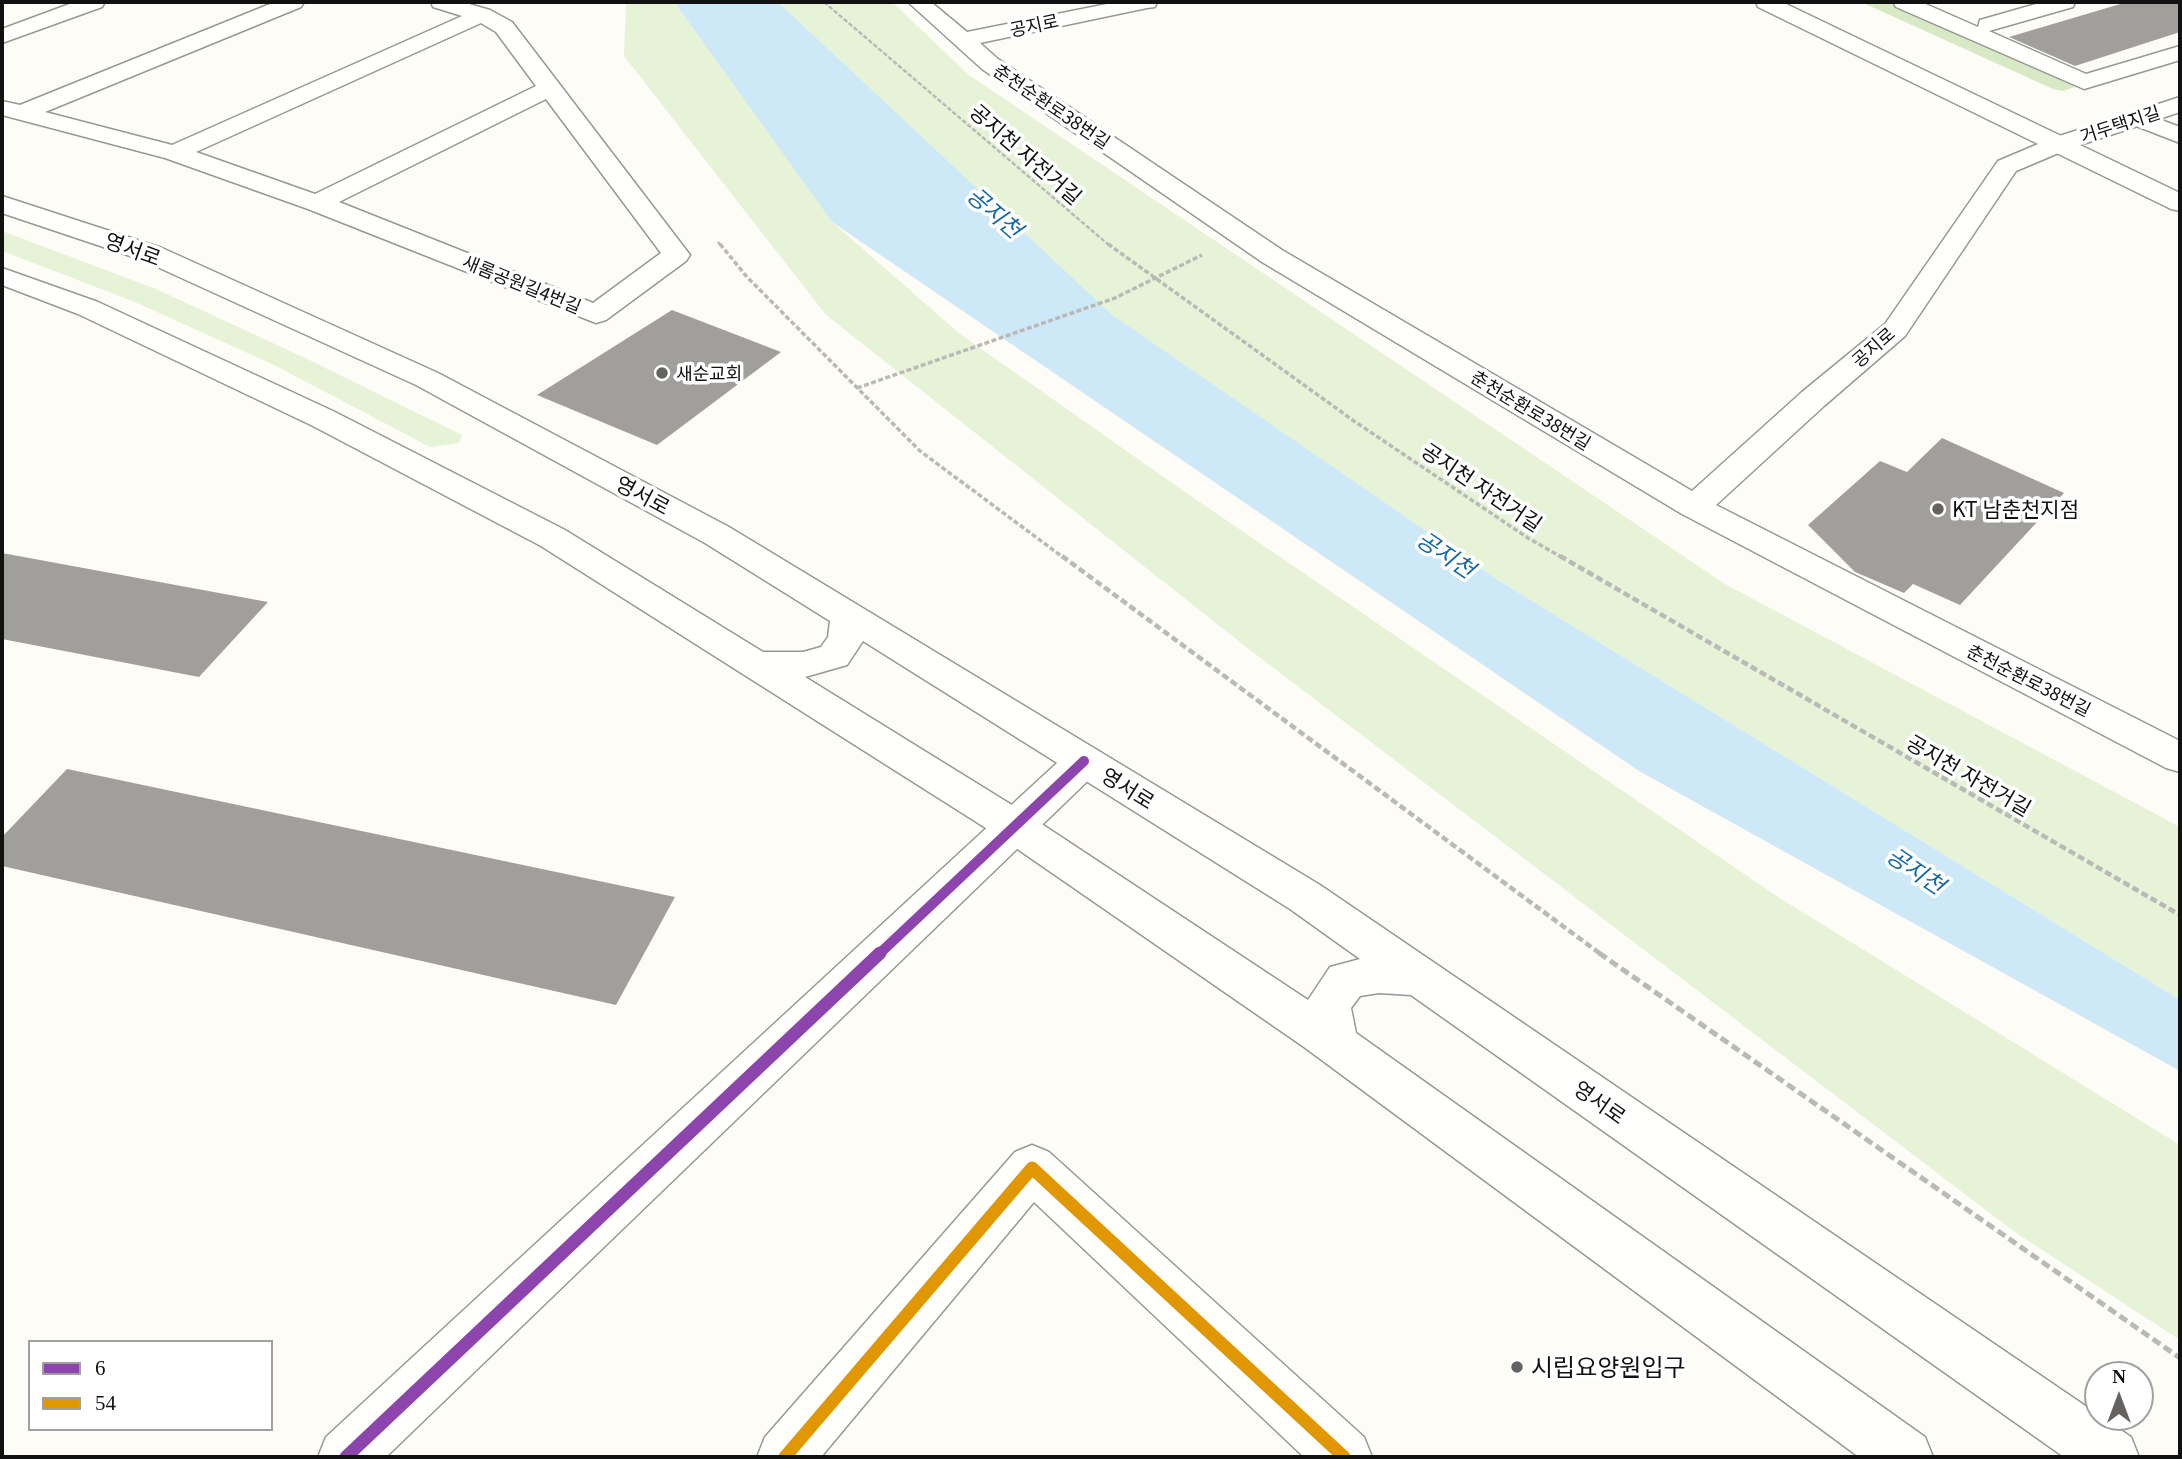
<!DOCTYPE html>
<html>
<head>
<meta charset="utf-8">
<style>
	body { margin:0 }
	#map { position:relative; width:2182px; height:1459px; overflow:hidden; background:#fdfcf7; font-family:Georgia,serif }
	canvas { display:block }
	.frame { position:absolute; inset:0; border:4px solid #111; pointer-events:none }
	.legend { position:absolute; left:28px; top:1340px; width:245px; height:91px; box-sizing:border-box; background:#fff; border:2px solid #a0a0a0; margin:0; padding:9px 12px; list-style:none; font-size:21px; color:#111 }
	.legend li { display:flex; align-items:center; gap:14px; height:35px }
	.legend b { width:35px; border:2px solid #a0a0a0 }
	.north { position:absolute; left:2084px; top:1361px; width:70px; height:70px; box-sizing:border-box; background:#fff; border:2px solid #a0a0a0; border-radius:50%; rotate:0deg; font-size:19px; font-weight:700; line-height:28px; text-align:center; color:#111 }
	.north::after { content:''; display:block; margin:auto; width:24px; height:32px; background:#646362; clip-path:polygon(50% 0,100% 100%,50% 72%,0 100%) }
</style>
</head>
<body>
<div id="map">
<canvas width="2182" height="1459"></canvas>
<div class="frame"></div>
<ul class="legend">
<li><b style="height:9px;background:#8e44ad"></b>6</li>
<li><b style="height:9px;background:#e09702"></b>54</li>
</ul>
<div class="north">N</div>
</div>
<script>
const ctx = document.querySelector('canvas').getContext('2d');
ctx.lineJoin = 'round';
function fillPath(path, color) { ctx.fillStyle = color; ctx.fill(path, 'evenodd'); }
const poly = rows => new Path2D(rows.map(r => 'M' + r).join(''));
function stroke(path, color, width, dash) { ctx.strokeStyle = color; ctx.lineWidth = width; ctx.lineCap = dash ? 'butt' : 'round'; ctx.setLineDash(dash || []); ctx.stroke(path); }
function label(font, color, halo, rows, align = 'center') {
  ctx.font = font + ' Georgia,"Noto Sans KR",serif'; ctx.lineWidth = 7; ctx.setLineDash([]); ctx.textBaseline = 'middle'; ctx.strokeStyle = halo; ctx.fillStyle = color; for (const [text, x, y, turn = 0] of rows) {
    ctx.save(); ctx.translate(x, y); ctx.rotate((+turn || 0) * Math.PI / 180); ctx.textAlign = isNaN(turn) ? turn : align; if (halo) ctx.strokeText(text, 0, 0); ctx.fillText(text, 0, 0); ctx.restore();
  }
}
const green = poly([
	[626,2,674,2,832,222,960,334,1185,492,1778,897,2180,1145,2180,1340,2016,1233,1250,650,826,315,624,56],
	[778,2,892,2,969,75,1725,584,2180,827,2180,1000,1493,577,1111,315],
	[2,231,156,289,303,357,462,435,459,443,430,447,274,365,135,302,2,251]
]);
const forest = poly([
	[1861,2,1891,2,2072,83,2075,87,2063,91,2053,89]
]);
const water = poly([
	[674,2,778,2,1112,315,1493,577,2180,1000,2180,1071,1639,771,832,222]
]);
const building = poly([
	[2127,2,2180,2,2180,32,2075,66,2009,37],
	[672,310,781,352,657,445,537,395],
	[1942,438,2064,493,1960,605,1913,584,1904,593,1855,572,1808,525,1880,461,1907,472],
	[2,553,268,602,199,677,2,639],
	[67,769,675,897,616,1005,2,866,2,837]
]);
const pathFar3 = poly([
	[824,2,1110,246],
	[718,242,721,246]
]);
const pathFar2 = poly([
	[720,244,747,277,920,451,1064,558],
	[1108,244,1354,421,1528,538,1563,558],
	[857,388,1115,298,1202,255]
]);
const pathFar1 = poly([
	[1062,556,1602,955],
	[1560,556,2180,915]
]);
const path = poly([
	[1599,953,2180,1358]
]);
const pedestrian = poly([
	[2140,112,2180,127,2180,143,2131,124,2128,119,2131,114,2140,112]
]);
const minor = poly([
	[75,2,105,2,102,7,2,43,2,29,75,2],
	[275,2,304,2,301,7,45,112,172,145,462,16,433,7,431,2,462,2,490,10,512,22,690,255,686,261,606,320,596,323,308,209,165,158,2,115,2,101,20,105,275,2],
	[481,23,496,32,536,86,315,194,196,152,481,23],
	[546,99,661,253,593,303,339,202,546,99],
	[908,2,931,2,967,32,1117,2,1157,2,1155,7,1147,8,980,43,998,59,1282,250,1692,491,1802,392,1885,324,1998,161,2050,139,2180,97,2180,112,2068,149,2016,171,1905,336,1824,406,1716,505,2180,741,2180,772,2166,768,1682,514,1262,262,982,69,908,2],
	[1893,2,1921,2,1978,27,1980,20,2043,2,2075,2,2073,7,1989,31,2086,74,2180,46,2180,60,2084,89,1896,7,1893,2],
	[1084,746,1098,751,1104,761,1098,771,386,1457,318,1457,326,1437,1070,751,1084,746],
	[1032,1145,1049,1152,1364,1437,1372,1457,1304,1457,1034,1202,821,1457,757,1457,765,1437,1015,1152,1032,1145]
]);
const tertiary = poly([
	[1756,2,1782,2,2180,193,2180,211,2171,209,1758,7,1756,2],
	[2,196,162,248,438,373,729,527,1320,885,2131,1437,2139,1457,2064,1457,1411,995,1379,993,1360,996,1351,1008,1356,1033,1925,1437,1933,1457,1859,1457,1304,1047,1000,837,541,546,313,426,78,314,2,285,2,268,98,302,335,412,565,530,763,652,803,652,821,647,828,637,830,621,705,543,416,385,142,260,2,213,2,196],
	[863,641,1290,909,1360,959,1330,967,1308,1000,1028,815,805,677,847,665,863,641]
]);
const bus1Far1 = poly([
	[878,955,1084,761]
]);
const bus1 = poly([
	[346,1457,880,953]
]);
const bus2 = poly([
	[785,1457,1032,1168,1344,1457]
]);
const markers = [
	[662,373,7,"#646362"],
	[1938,509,7,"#646362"],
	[1517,1367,7,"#646362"]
];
const farStreetnames = [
	["공지로",1034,25,-12],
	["춘천순환로38번길",1052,106,34],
	["거두택지길",2120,124,-18],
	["새롬공원길4번길",522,284,22],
	["공지로",1873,347,-41],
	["춘천순환로38번길",1531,410,31],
	["춘천순환로38번길",2029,680,27]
];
const farPoinames = [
	["새순교회",676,373]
];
const streetNames = [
	["공지천 자전거길",1026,154,41],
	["영서로",133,249,20],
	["공지천 자전거길",1482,487,34],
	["영서로",643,495,28],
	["공지천 자전거길",1969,775,30],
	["영서로",1128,788,32],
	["영서로",1600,1102,35]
];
const poiNames = [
	["KT 남춘천지점",1952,509]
];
const waterNames = [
	["공지천",995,212,41],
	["공지천",1446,554,34],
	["공지천",1916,870,34]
];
const nearPoinames = [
	["시립요양원입구",1531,1367]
];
fillPath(green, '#e7f3d7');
fillPath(forest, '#d8eac5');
fillPath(water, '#cde8f7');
fillPath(building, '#a19f9c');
stroke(pedestrian, '#979795', 3);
stroke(minor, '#979795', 3);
stroke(tertiary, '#979795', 3);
stroke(pathFar3, '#b9b9b8', 2.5, [4.5, 2]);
stroke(pathFar2, '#b9b9b8', 3.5, [5, 2.5]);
stroke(pathFar1, '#b9b9b8', 4.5, [7, 3.5]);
stroke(path, '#b9b9b8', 5, [9, 4.5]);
fillPath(pedestrian, '#fffffe');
fillPath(minor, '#fffffe');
fillPath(tertiary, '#fffffe');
stroke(bus1Far1, '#8e44ad', 10);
stroke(bus1, '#8e44ad', 13);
stroke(bus2, '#e09702', 13);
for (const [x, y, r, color] of markers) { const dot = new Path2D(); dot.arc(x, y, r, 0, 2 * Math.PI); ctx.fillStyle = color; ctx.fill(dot); stroke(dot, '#fff', 2.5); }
label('18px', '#111', '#fff', farStreetnames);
label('18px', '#111', '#fff', farPoinames, 'left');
label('21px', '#111', '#fff', streetNames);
label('21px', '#111', '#fff', poiNames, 'left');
label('italic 23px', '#1768a6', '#fff', waterNames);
label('24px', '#111', '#fff', nearPoinames, 'left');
</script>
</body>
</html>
